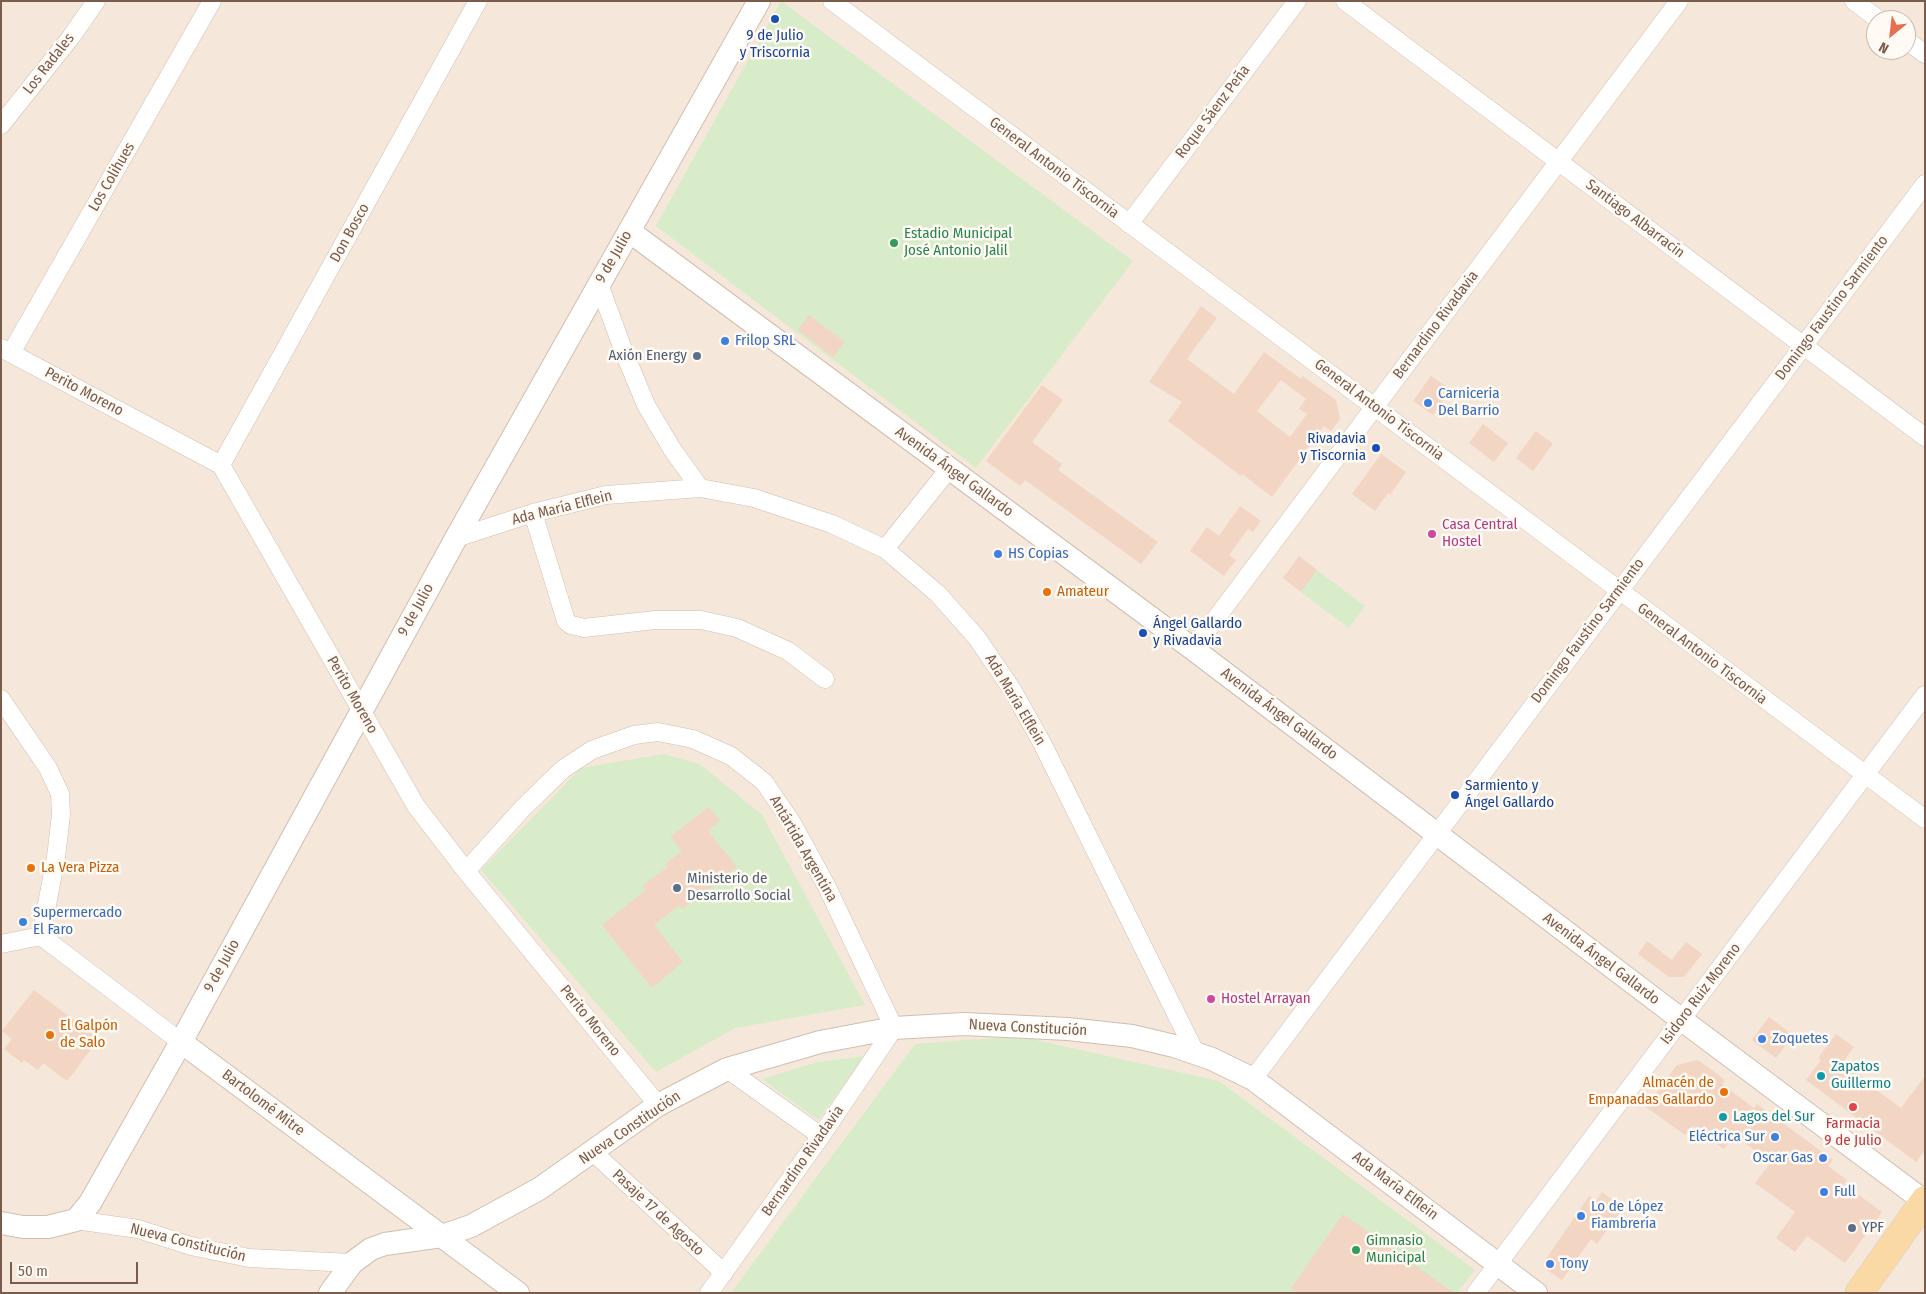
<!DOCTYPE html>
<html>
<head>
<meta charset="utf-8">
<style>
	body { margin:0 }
	#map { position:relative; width:1926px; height:1294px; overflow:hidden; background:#fdf6ec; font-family:"Fira Sans Condensed",sans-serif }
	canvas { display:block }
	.frame { position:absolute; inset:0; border:2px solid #7a5c4d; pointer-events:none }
	.north { position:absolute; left:1866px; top:10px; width:50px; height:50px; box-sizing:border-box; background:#fffaf3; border:1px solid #cabbb1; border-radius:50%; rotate:209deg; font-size:14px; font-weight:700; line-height:20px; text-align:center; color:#7a5c4d }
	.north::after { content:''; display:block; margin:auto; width:18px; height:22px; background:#e76f51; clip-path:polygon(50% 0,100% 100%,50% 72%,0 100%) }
	.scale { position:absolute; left:10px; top:1262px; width:128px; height:22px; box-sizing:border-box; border:2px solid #7a5c4d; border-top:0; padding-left:6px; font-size:15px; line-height:18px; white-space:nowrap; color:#7a5c4d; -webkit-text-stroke:4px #fffaf3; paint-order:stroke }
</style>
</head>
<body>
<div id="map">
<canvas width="1926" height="1294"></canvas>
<div class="frame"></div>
<div class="north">N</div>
<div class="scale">50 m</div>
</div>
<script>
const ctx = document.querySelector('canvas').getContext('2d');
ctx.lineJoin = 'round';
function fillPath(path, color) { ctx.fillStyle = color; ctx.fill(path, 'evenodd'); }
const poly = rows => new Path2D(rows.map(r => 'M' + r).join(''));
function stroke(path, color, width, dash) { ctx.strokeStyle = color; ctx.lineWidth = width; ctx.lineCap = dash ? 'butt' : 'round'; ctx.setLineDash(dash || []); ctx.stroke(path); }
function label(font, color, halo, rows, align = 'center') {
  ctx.font = font + ' "Fira Sans Condensed",sans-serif'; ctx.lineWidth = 5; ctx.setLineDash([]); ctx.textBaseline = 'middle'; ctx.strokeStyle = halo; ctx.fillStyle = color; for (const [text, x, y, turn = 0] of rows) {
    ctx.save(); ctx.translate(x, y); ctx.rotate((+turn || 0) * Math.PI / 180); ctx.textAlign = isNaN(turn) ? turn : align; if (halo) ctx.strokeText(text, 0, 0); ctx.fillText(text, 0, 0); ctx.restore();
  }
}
const residential = poly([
	[1,1,1925,1,1925,1293,1,1293],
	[1876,20,1906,20,1906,50,1876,50]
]);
const green = poly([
	[781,1,1133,261,976,468,656,226],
	[1317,570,1365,606,1349,628,1301,592],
	[664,754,700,764,762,815,865,1005,735,1028,656,1072,481,870,581,768],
	[1018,1036,1219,1081,1475,1270,1457,1293,731,1293,915,1044],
	[865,1056,818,1120,762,1079,817,1062]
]);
const building = poly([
	[1201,306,1217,318,1187,359,1234,394,1264,352,1301,379,1302,376,1336,400,1340,419,1331,431,1324,426,1272,497,1242,474,1241,476,1168,421,1182,402,1149,382],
	[1281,380,1306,399,1299,409,1307,414,1290,437,1257,411],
	[809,315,845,342,833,357,798,330],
	[1431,376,1452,390,1433,415,1413,401],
	[1042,385,1063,400,1032,442,1062,464,1058,470,1158,542,1141,564,1025,480,1020,486,986,461],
	[1483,424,1508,443,1494,462,1469,443],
	[1536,431,1553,444,1533,471,1516,458],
	[1381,454,1406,472,1390,495,1388,493,1375,511,1352,494],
	[1240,506,1261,521,1253,532,1248,529,1229,555,1236,560,1224,576,1190,551,1207,527,1219,536],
	[1299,556,1317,570,1301,592,1283,578],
	[709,807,720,821,708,831,737,867,682,909,679,906,654,925,683,962,652,988,602,925,646,890,642,886,668,867,665,864,682,851,670,837],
	[1647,941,1672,960,1686,942,1702,954,1684,977,1669,977,1638,954],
	[34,990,99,1039,67,1081,43,1063,38,1070,24,1060,22,1063,4,1049,12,1039,2,1031],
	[1769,1017,1793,1035,1776,1058,1752,1040],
	[1836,1034,1854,1047,1843,1062,1864,1078,1863,1080,1901,1108,1925,1076,1925,1150,1916,1162,1806,1080,1821,1060,1818,1058],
	[1698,1060,1725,1080,1722,1084,1754,1108,1757,1104,1833,1160,1828,1166,1847,1180,1844,1184,1882,1212,1845,1263,1807,1236,1795,1252,1776,1238,1795,1212,1755,1183,1771,1162,1734,1135,1724,1149,1692,1126,1685,1135,1646,1107,1677,1065],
	[1602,1192,1623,1208,1597,1244,1591,1239,1562,1280,1547,1270,1544,1262,1589,1196,1596,1201],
	[1343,1214,1454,1293,1298,1293,1291,1288]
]);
const minor = poly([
	[832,1,1925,819],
	[1345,1,1925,437],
	[1854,1,1879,20],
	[1906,40,1925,54],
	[1,125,71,37,96,1],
	[1129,224,1297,1],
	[599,284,624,352,646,405,672,449,700,488],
	[1,348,221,465,416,806,466,871,658,1105],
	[11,353,212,1],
	[221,465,478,1],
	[533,513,566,621,571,625,584,628,655,620,701,620,737,628,788,651,825,679],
	[456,538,533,513,606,495,700,488,754,498,832,524,885,549,938,594,977,638,1013,691,1043,745,1196,1054],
	[885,549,949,469],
	[1193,649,1679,1],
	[1,699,48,768,60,794,61,815,56,857,41,936],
	[466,871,522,809,563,769,592,750,634,735,658,732,693,739,731,756,764,782,792,823,826,885,894,1028,821,1136,709,1293],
	[1,944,41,936,181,1042],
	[727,1069,821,1136],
	[1253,1079,1925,184],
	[593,1152,724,1273],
	[76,1220,138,1229,191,1246,249,1258,352,1263],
	[1476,1293,1925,695]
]);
const tertiary = poly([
	[629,231,1193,649,1682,1020,1924,1201],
	[181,1042,518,1293],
	[1,1223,23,1227,48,1227,76,1220,90,1203,181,1042,456,538,759,1],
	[330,1293,352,1263,371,1249,385,1244,442,1236,471,1226,539,1189,658,1105,727,1069,820,1042,894,1028,964,1024,1068,1029,1132,1036,1174,1046,1212,1059,1253,1079,1536,1293]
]);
const primary = poly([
	[1859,1293,1925,1200]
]);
const markers = [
	[775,19,5,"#1a4fb4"],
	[894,243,5,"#2e9e5b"],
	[725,341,5,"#3f7fe0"],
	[697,356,5,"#5c6f8a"],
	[1428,403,5,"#3f7fe0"],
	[1376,448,5,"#1a4fb4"],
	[1432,534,5,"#d1479c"],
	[998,554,5,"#3f7fe0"],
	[1047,592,5,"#e8710a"],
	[1143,633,5,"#1a4fb4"],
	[1455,795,5,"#1a4fb4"],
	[31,868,5,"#e8710a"],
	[677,888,5,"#5c6f8a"],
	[23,922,5,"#3f7fe0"],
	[1211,999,5,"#d1479c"],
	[50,1035,5,"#e8710a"],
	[1762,1039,5,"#3f7fe0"],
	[1821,1076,5,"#0f9aa8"],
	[1724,1092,5,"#e8710a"],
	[1853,1107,5,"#e0444e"],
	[1723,1117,5,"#0f9aa8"],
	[1775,1137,5,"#3f7fe0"],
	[1823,1158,5,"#3f7fe0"],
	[1824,1192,5,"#3f7fe0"],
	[1581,1216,5,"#3f7fe0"],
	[1852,1228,5,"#5c6f8a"],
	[1356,1250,5,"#2e9e5b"],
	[1550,1264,5,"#3f7fe0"]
];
const transitNames = [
	["9 de Julio",775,36,"center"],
	["y Triscornia",775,53,"center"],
	["Rivadavia",1366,439,"right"],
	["y Tiscornia",1366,456,"right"],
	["Ángel Gallardo",1153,624],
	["y Rivadavia",1153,641],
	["Sarmiento y",1465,786],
	["Ángel Gallardo",1465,803]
];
const streetNames = [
	["Los Radales",49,64,-52],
	["Roque Sáenz Peña",1213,112,-53],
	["General Antonio Tiscornia",1054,168,37],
	["Los Colihues",112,177,-60],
	["Santiago Albarracín",1635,219,37],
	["Don Bosco",350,233,-61],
	["9 de Julio",614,257,-60],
	["Domingo Faustino Sarmiento",1832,308,-53],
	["Bernardino Rivadavia",1436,325,-53],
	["Perito Moreno",84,392,28],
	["General Antonio Tiscornia",1379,410,37],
	["Avenida Ángel Gallardo",954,472,36],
	["Ada María Elflein",562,508,-14],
	["9 de Julio",416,610,-61],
	["Domingo Faustino Sarmiento",1588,631,-53],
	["General Antonio Tiscornia",1702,654,37],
	["Perito Moreno",352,695,60],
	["Ada María Elflein",1015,700,59],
	["Avenida Ángel Gallardo",1279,714,37],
	["Antártida Argentina",803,849,60],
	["Avenida Ángel Gallardo",1601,959,37],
	["9 de Julio",222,966,-61],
	["Isidoro Ruiz Moreno",1701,994,-53],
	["Perito Moreno",590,1021,51],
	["Nueva Constitución",1028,1028,3],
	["Bartolomé Mitre",263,1103,37],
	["Nueva Constitución",630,1128,-34],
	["Bernardino Rivadavia",803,1161,-55],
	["Ada María Elflein",1395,1186,37],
	["Pasaje 17 de Agosto",658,1213,43],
	["Nueva Constitución",188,1243,14]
];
const leisureNames = [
	["Estadio Municipal",904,234],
	["José Antonio Jalil",904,251],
	["Gimnasio",1366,1241],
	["Municipal",1366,1258]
];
const shopNames = [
	["Frilop SRL",735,341],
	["Carniceria",1438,394],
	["Del Barrio",1438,411],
	["HS Copias",1008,554],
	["Supermercado",33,913],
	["El Faro",33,930],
	["Zoquetes",1772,1039],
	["Eléctrica Sur",1765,1137,"right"],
	["Oscar Gas",1813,1158,"right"],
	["Full",1834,1192],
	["Lo de López",1591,1207],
	["Fiambrería",1591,1224],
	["Tony",1560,1264]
];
const serviceNames = [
	["Axión Energy",687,356,"right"],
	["Ministerio de",687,879],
	["Desarrollo Social",687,896],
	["YPF",1862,1228]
];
const hotelNames = [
	["Casa Central",1442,525],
	["Hostel",1442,542],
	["Hostel Arrayan",1221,999]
];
const foodNames = [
	["Amateur",1057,592],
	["La Vera Pizza",41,868],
	["El Galpón",60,1026],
	["de Salo",60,1043],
	["Almacén de",1714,1083,"right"],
	["Empanadas Gallardo",1714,1100,"right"]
];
const cultureNames = [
	["Zapatos",1831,1067],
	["Guillermo",1831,1084],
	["Lagos del Sur",1733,1117]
];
const healthNames = [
	["Farmacia",1853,1124],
	["9 de Julio",1853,1141]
];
fillPath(residential, '#f5e8da');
fillPath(green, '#d8ecc9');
fillPath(building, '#f3d5c3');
stroke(minor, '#d1beb0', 19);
stroke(tertiary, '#d1beb0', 24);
stroke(primary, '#dad1cd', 29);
stroke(minor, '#fff', 18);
stroke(tertiary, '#fff', 22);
stroke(primary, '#fbd9a5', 28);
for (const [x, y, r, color] of markers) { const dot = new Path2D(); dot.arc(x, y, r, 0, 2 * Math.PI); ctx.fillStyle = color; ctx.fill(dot); stroke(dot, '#fffaf3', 2); }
label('15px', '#164399', '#fffaf3', transitNames, 'left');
label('15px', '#7a5c4d', '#fffaf3', streetNames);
label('15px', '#27864d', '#fffaf3', leisureNames, 'left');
label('15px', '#366cbe', '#fffaf3', shopNames, 'left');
label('15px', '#4e5e75', '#fffaf3', serviceNames, 'left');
label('15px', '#b23c85', '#fffaf3', hotelNames, 'left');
label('15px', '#c56008', '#fffaf3', foodNames, 'left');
label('15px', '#0d838f', '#fffaf3', cultureNames, 'left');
label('15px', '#be3a42', '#fffaf3', healthNames);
</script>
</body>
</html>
